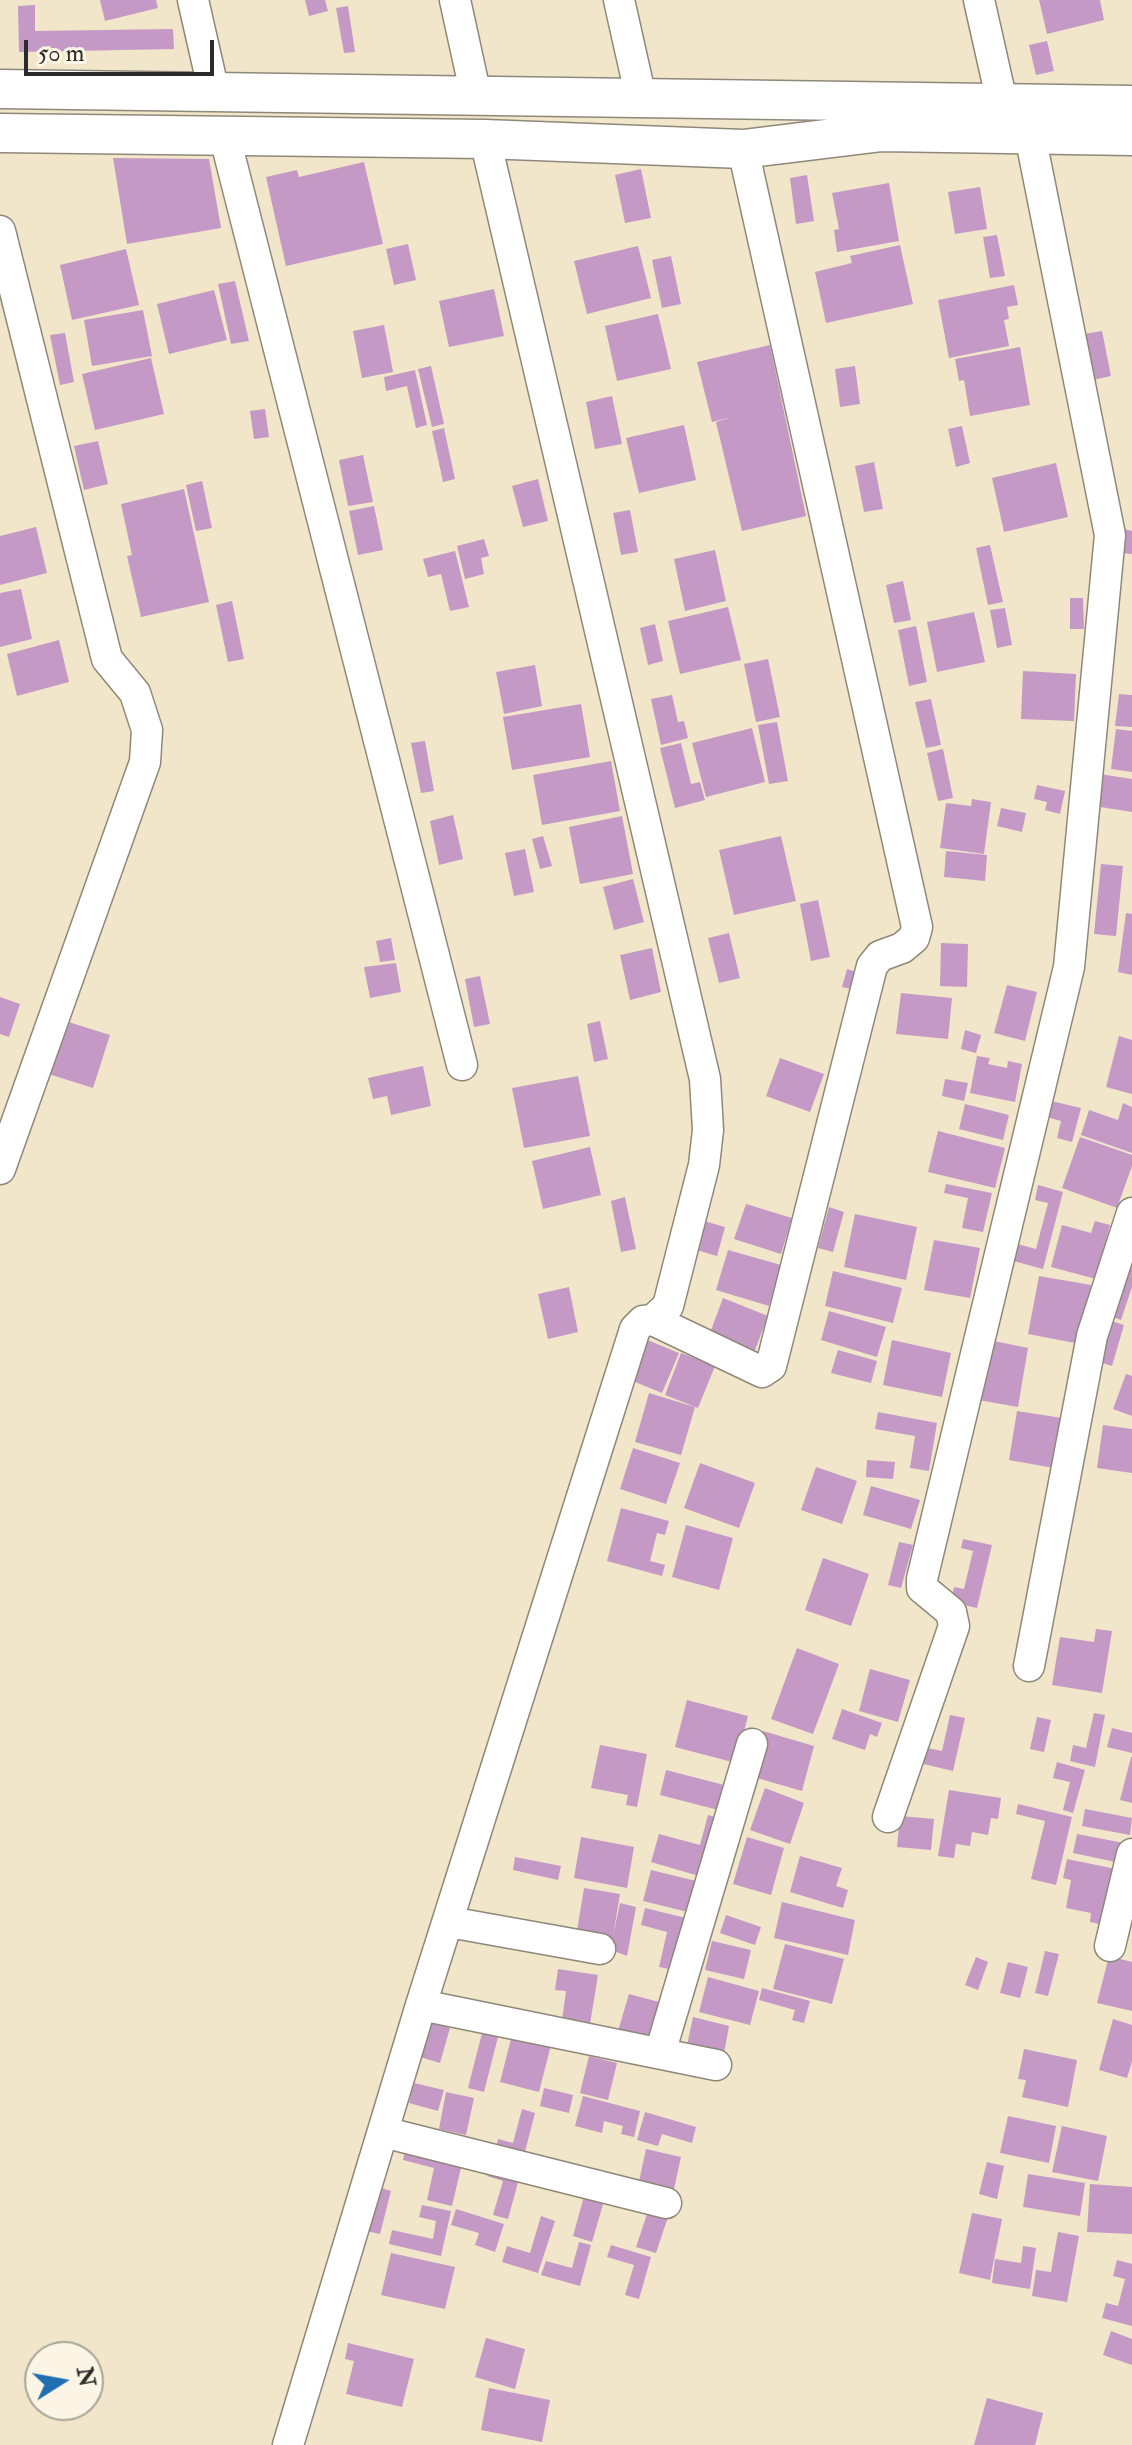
<!DOCTYPE html>
<html>
<head>
<meta charset="utf-8">
<style>
	body { margin:0 }
	#map { position:relative; width:1132px; height:2445px; overflow:hidden; background:#f1e6c9; font-family:"IM FELL Double Pica",serif }
	canvas { display:block }
	.north { position:absolute; left:24px; top:2341px; width:80px; height:80px; box-sizing:border-box; background:#fcf5e5; border:2px solid #a8a49b; border-radius:50%; rotate:79deg; font-size:22px; font-weight:700; line-height:32px; text-align:center; color:#2b2b2b }
	.north::after { content:''; display:block; margin:auto; width:28px; height:36px; background:#1f6fb2; clip-path:polygon(50% 0,100% 100%,50% 72%,0 100%) }
	.scale { position:absolute; left:24px; top:40px; width:190px; height:36px; box-sizing:border-box; border:4px solid #2b2b2b; border-top:0; padding-left:10px; font-size:24px; line-height:28px; white-space:nowrap; color:#2b2b2b; -webkit-text-stroke:6px #fcf5e5; paint-order:stroke }
</style>
</head>
<body>
<div id="map">
<canvas width="1132" height="2445"></canvas>
<div class="north">N</div>
<div class="scale">50 m</div>
</div>
<script>
const ctx = document.querySelector('canvas').getContext('2d');
ctx.lineJoin = 'round';
function fillPath(path, color) { ctx.fillStyle = color; ctx.fill(path, 'evenodd'); }
const poly = rows => new Path2D(rows.map(r => 'M' + r).join(''));
function stroke(path, color, width, dash) { ctx.strokeStyle = color; ctx.lineWidth = width; ctx.lineCap = dash ? 'butt' : 'round'; ctx.setLineDash(dash || []); ctx.stroke(path); }
const building = poly([
	[100,0,156,0,158,8,105,21],
	[305,0,325,0,328,11,309,16],
	[1039,0,1100,0,1104,20,1047,34],
	[35,5,35,31,173,29,174,49,19,52,18,6],
	[348,6,355,52,344,53,336,8],
	[1047,41,1054,71,1036,75,1029,45],
	[113,158,209,159,221,228,127,244],
	[364,162,383,244,286,266,266,177,297,170,299,177],
	[641,169,651,218,625,223,615,175],
	[807,175,814,221,796,224,790,178],
	[889,183,899,241,837,252,834,230,839,229,832,193],
	[980,187,987,229,955,234,948,192],
	[997,235,1005,276,990,278,983,237],
	[408,244,416,280,394,285,386,249],
	[900,245,913,304,826,323,815,272,852,263,850,256],
	[638,246,651,298,587,314,574,261],
	[126,249,139,305,72,320,60,265],
	[671,256,681,304,662,308,652,260],
	[235,281,249,341,231,344,218,284],
	[1014,285,1018,305,1007,307,1009,319,1004,320,1009,346,949,358,938,300],
	[494,289,504,336,449,347,439,301],
	[214,290,227,340,169,354,157,304],
	[143,310,152,356,92,366,84,320],
	[658,314,671,369,617,381,605,326],
	[384,325,393,372,362,378,353,331],
	[1102,331,1111,376,1093,380,1084,334],
	[65,333,74,382,60,385,50,335],
	[770,345,806,516,742,531,716,422,732,417,712,422,697,362],
	[1020,347,1030,405,970,416,964,380,959,381,955,359],
	[151,358,164,414,95,430,82,374],
	[431,366,444,424,432,427,418,369],
	[855,366,860,404,840,407,835,369],
	[415,370,427,425,416,428,407,386,386,391,384,377],
	[612,396,622,444,595,449,586,402],
	[265,409,269,437,254,439,250,411],
	[684,425,696,480,639,493,626,438],
	[962,426,970,463,956,467,948,429],
	[444,428,455,479,443,482,432,431],
	[98,441,108,484,84,490,74,446],
	[363,455,373,502,348,506,339,460],
	[874,462,883,509,864,512,855,466],
	[1056,463,1068,517,1004,532,992,478],
	[538,479,548,521,523,527,512,486],
	[202,481,212,528,196,531,186,485],
	[184,489,209,602,141,617,127,556,132,555,121,504],
	[374,506,383,550,358,555,349,511],
	[630,510,638,552,621,555,613,513],
	[36,527,47,573,0,585,0,536],
	[1124,529,1132,531,1132,554,1121,553],
	[484,539,489,556,481,558,484,574,465,579,457,546],
	[990,545,1003,602,988,605,976,548],
	[715,550,726,601,685,611,674,559],
	[455,551,469,607,450,611,441,574,428,577,423,559],
	[903,581,911,620,894,623,886,585],
	[21,589,32,639,0,647,0,593],
	[1070,598,1083,598,1084,629,1070,629],
	[232,601,244,659,228,662,216,605],
	[728,607,741,660,680,674,668,621],
	[1005,608,1012,645,997,648,990,610],
	[974,612,985,662,937,672,927,622],
	[655,624,663,661,648,665,640,628],
	[916,626,927,682,909,686,898,630],
	[59,640,69,682,17,696,7,654],
	[768,659,780,717,756,722,744,664],
	[535,665,542,706,504,714,496,672],
	[1023,671,1076,674,1074,721,1021,719],
	[1119,694,1132,695,1132,727,1115,726],
	[672,695,678,722,684,721,688,738,661,745,651,699],
	[931,699,941,745,926,748,915,702],
	[581,704,590,757,512,770,503,717],
	[777,722,788,781,769,784,758,725],
	[752,728,765,782,706,797,692,743],
	[1116,729,1132,731,1132,772,1111,769],
	[425,741,434,791,421,793,411,743],
	[681,743,691,784,700,782,705,800,675,808,660,748],
	[943,749,953,798,938,801,927,753],
	[611,761,620,811,542,825,533,775],
	[1093,773,1132,779,1132,812,1088,805],
	[1037,785,1065,791,1060,814,1045,810,1047,802,1034,799],
	[972,799,991,802,984,854,940,848,946,803,971,806],
	[1001,808,1026,813,1022,832,997,826],
	[453,815,463,859,439,865,430,821],
	[622,816,633,874,580,884,569,827],
	[543,836,552,866,540,869,532,839],
	[781,836,796,901,734,915,719,850],
	[525,849,534,892,514,896,505,853],
	[946,851,987,855,985,881,944,877],
	[1101,864,1123,866,1116,936,1094,934],
	[633,879,644,922,614,930,603,887],
	[818,900,830,957,811,961,800,904],
	[1126,913,1132,914,1132,975,1118,972],
	[729,933,740,978,719,983,708,938],
	[391,938,395,960,380,962,376,941],
	[941,943,968,944,967,987,940,986],
	[652,948,661,992,630,1000,620,955],
	[396,963,401,992,370,998,364,967],
	[847,969,860,973,855,990,842,987],
	[480,976,490,1024,474,1027,465,979],
	[1007,985,1037,992,1025,1041,994,1033],
	[901,993,952,998,948,1039,896,1034],
	[0,997,20,1004,9,1037,0,1034],
	[56,1018,110,1035,93,1088,39,1071],
	[600,1021,608,1059,594,1062,587,1024],
	[965,1030,981,1035,976,1053,961,1049],
	[1119,1036,1132,1040,1132,1094,1106,1087],
	[977,1056,990,1058,988,1064,1007,1068,1008,1061,1022,1064,1015,1102,970,1093],
	[780,1058,824,1074,810,1112,766,1096],
	[423,1066,431,1106,391,1115,387,1096,373,1099,368,1078],
	[578,1076,590,1136,524,1148,512,1088],
	[945,1079,968,1083,964,1101,942,1096],
	[1047,1100,1081,1108,1072,1142,1057,1138,1061,1121,1043,1116],
	[1123,1103,1132,1107,1132,1153,1081,1135,1089,1110,1118,1120],
	[965,1104,1009,1115,1003,1140,959,1129],
	[938,1131,1005,1148,995,1188,928,1172],
	[1080,1137,1132,1155,1132,1166,1117,1208,1062,1188],
	[590,1147,601,1195,543,1209,532,1161],
	[946,1184,992,1193,983,1232,962,1228,968,1198,944,1193],
	[1038,1185,1063,1192,1043,1269,1002,1258,1006,1241,1036,1249,1048,1203,1035,1200],
	[625,1197,636,1249,621,1252,611,1201],
	[746,1204,792,1218,781,1254,734,1239],
	[829,1207,844,1212,833,1252,818,1248],
	[855,1214,917,1227,906,1280,844,1267],
	[701,1220,725,1227,717,1256,693,1249],
	[1095,1221,1110,1225,1096,1279,1051,1267,1062,1225,1091,1233],
	[934,1240,980,1248,970,1298,924,1290],
	[728,1250,781,1265,769,1306,716,1290],
	[1121,1263,1132,1266,1132,1287,1121,1320,1104,1314],
	[833,1271,902,1288,893,1323,825,1306],
	[1039,1276,1091,1285,1080,1344,1028,1334],
	[569,1287,578,1332,548,1339,538,1294],
	[723,1298,768,1316,750,1363,705,1346],
	[829,1311,886,1327,877,1357,821,1340],
	[1108,1320,1124,1325,1112,1366,1096,1361],
	[640,1337,679,1353,662,1393,623,1377],
	[892,1340,951,1353,942,1397,883,1385],
	[989,1340,1028,1348,1018,1407,978,1400],
	[838,1350,877,1361,871,1383,831,1373],
	[681,1353,715,1366,698,1408,665,1395],
	[1126,1374,1132,1376,1132,1416,1113,1409],
	[649,1393,695,1407,681,1455,635,1442],
	[1017,1411,1062,1418,1054,1468,1009,1460],
	[878,1412,937,1423,929,1471,910,1468,915,1436,875,1429],
	[1103,1425,1132,1429,1132,1473,1097,1468],
	[633,1448,680,1463,666,1504,620,1489],
	[867,1460,895,1462,893,1479,866,1477],
	[700,1463,755,1483,739,1528,684,1508],
	[816,1467,857,1481,842,1524,801,1510],
	[871,1486,920,1500,911,1529,863,1515],
	[621,1508,669,1521,665,1535,657,1533,650,1561,665,1565,662,1576,607,1561],
	[686,1525,733,1538,719,1590,672,1577],
	[963,1539,992,1545,977,1608,951,1602,954,1587,964,1589,973,1551,961,1548],
	[899,1542,913,1545,901,1588,888,1585],
	[823,1558,869,1574,851,1626,805,1610],
	[1096,1629,1112,1631,1102,1693,1052,1685,1060,1637,1094,1642],
	[797,1648,839,1664,813,1734,771,1719],
	[870,1669,910,1680,898,1722,859,1711],
	[687,1700,748,1716,736,1763,675,1747],
	[842,1709,882,1723,877,1737,870,1734,865,1750,832,1739],
	[1094,1713,1105,1715,1095,1767,1070,1761,1073,1745,1086,1748],
	[950,1715,965,1718,953,1771,919,1763,923,1747,942,1751],
	[1037,1717,1051,1720,1044,1752,1030,1749],
	[1112,1728,1132,1733,1132,1753,1107,1747],
	[763,1731,814,1746,802,1791,750,1776],
	[600,1745,647,1754,637,1807,626,1805,628,1795,591,1788],
	[1131,1757,1132,1757,1132,1803,1120,1800],
	[1057,1762,1085,1770,1073,1813,1063,1810,1070,1782,1053,1778],
	[666,1770,728,1786,722,1811,660,1795],
	[765,1788,804,1803,790,1844,750,1830],
	[949,1790,1001,1798,998,1819,991,1818,988,1835,972,1832,970,1846,956,1844,954,1858,938,1856],
	[1018,1804,1072,1817,1056,1885,1031,1879,1045,1821,1016,1814],
	[1085,1809,1132,1818,1130,1835,1082,1826],
	[708,1815,723,1819,706,1878,651,1862,659,1834,700,1845],
	[900,1816,934,1819,931,1850,897,1847],
	[1077,1834,1124,1843,1120,1863,1073,1853],
	[581,1837,634,1847,627,1888,574,1878],
	[747,1837,784,1848,771,1895,733,1884],
	[800,1856,842,1868,836,1886,848,1890,843,1908,790,1892],
	[515,1857,561,1866,558,1880,513,1870],
	[1067,1859,1121,1870,1109,1926,1090,1922,1091,1913,1066,1908,1071,1880,1063,1878],
	[651,1870,700,1882,692,1913,643,1901],
	[584,1888,620,1894,613,1936,620,1903,636,1907,627,1956,576,1937],
	[782,1902,855,1920,848,1955,774,1938],
	[645,1908,686,1918,673,1970,659,1967,667,1932,641,1925],
	[726,1915,761,1927,755,1945,720,1933],
	[712,1941,751,1950,744,1979,705,1970],
	[785,1944,844,1959,832,2004,773,1989],
	[1045,1951,1059,1954,1048,1996,1035,1993],
	[1109,1956,1132,1962,1132,2011,1097,2003],
	[976,1957,988,1962,978,1990,965,1985],
	[1008,1962,1028,1967,1020,1998,1000,1993],
	[558,1969,598,1975,590,2024,562,2020,566,1991,555,1990],
	[708,1977,759,1991,750,2025,699,2012],
	[762,1988,810,2001,804,2023,792,2020,795,2010,759,2000],
	[629,1994,663,2003,653,2040,618,2031],
	[693,2017,729,2026,723,2059,686,2050],
	[1113,2019,1132,2025,1132,2061,1127,2078,1099,2070],
	[426,2021,450,2028,440,2063,417,2056],
	[482,2033,498,2037,484,2092,468,2088],
	[512,2035,551,2045,539,2092,500,2082],
	[1024,2049,1077,2060,1068,2107,1022,2097,1026,2080,1018,2079],
	[589,2056,617,2063,608,2100,580,2093],
	[414,2083,444,2090,438,2111,409,2103],
	[544,2088,573,2095,569,2113,540,2106],
	[446,2092,474,2098,466,2135,439,2129],
	[583,2096,640,2111,634,2137,621,2134,623,2126,604,2121,602,2133,575,2126],
	[522,2109,535,2113,522,2163,494,2155,498,2139,513,2143],
	[645,2112,696,2127,692,2143,662,2134,658,2146,637,2140],
	[1008,2116,1056,2126,1049,2163,1000,2153],
	[1062,2126,1107,2136,1098,2181,1052,2172],
	[406,2145,463,2159,452,2206,427,2200,434,2168,403,2160],
	[646,2149,681,2157,672,2198,637,2191],
	[987,2162,1004,2166,997,2199,979,2194],
	[490,2166,520,2175,508,2219,493,2215,503,2181,487,2176],
	[1028,2174,1085,2183,1080,2216,1023,2207],
	[1090,2184,1132,2187,1132,2234,1087,2232],
	[378,2187,391,2191,380,2234,366,2231],
	[586,2189,606,2194,592,2242,573,2236],
	[651,2202,671,2208,656,2253,636,2247],
	[422,2205,451,2211,441,2256,389,2244,392,2230,433,2239,436,2221,419,2217],
	[456,2209,504,2224,495,2252,475,2245,479,2233,451,2225],
	[972,2213,1002,2219,990,2280,959,2273],
	[541,2216,555,2221,538,2273,502,2262,507,2246,530,2253],
	[1058,2232,1079,2236,1067,2302,1032,2296,1036,2270,1051,2272],
	[579,2242,591,2245,580,2286,541,2275,546,2261,572,2268],
	[611,2245,651,2257,639,2299,625,2295,634,2265,607,2257],
	[1023,2246,1036,2248,1030,2289,992,2283,995,2259,1021,2263],
	[391,2253,455,2267,445,2309,381,2295],
	[1117,2260,1132,2264,1132,2326,1102,2318,1106,2303,1118,2306,1125,2279,1113,2276],
	[1111,2331,1132,2339,1132,2365,1103,2355],
	[486,2338,525,2349,515,2389,475,2377],
	[348,2343,414,2359,402,2407,346,2394,354,2361,345,2359],
	[489,2388,550,2400,542,2442,481,2430],
	[987,2398,1043,2413,1035,2445,974,2445]
]);
const minor = poly([
	[193,0,214,92],
	[455,0,476,96],
	[619,0,641,98],
	[979,0,1002,102],
	[224,134,462,1065],
	[0,231,107,659,135,693,147,730,145,762,0,1169],
	[653,1320,762,1372,771,1366,872,966,880,956,902,948,914,938,917,927,743,149],
	[1029,1666,1092,1336,1132,1213],
	[888,1817,954,1626,951,1612,922,1588,922,1579,1069,967,1110,535,1030,135],
	[449,1922,600,1949],
	[1110,1946,1132,1854],
	[421,2005,716,2065],
	[660,2053,752,1744],
	[383,2132,666,2203],
	[288,2445,421,2005,635,1329,643,1321,653,1320,668,1306,704,1165,708,1130,705,1079,485,139]
]);
const tertiary = poly([
	[0,89,1132,105],
	[0,133,485,139,743,149,882,132,1132,136]
]);
fillPath(building, '#c599c6');
stroke(minor, '#8e887a', 33);
stroke(tertiary, '#8e887a', 41);
stroke(minor, '#fff', 30);
stroke(tertiary, '#fff', 38);
</script>
</body>
</html>
